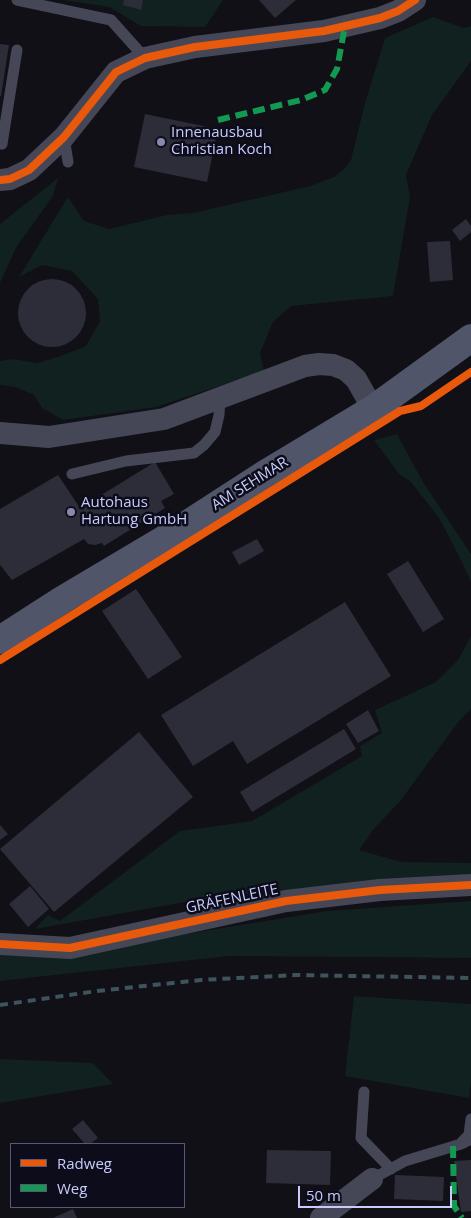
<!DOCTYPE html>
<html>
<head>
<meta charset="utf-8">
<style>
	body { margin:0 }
	#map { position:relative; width:471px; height:1218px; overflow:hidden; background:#101016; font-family:"Open Sans",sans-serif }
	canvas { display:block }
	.legend { position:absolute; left:10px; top:1143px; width:175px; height:65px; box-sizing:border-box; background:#0c0c1a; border:1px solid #585974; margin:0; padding:6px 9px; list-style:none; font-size:15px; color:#c9ccfb }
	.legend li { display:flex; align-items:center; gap:10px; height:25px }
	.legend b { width:25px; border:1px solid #585974 }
	.scale { position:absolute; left:298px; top:1186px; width:154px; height:22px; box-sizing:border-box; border:2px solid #c9ccfb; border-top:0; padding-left:6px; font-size:15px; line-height:18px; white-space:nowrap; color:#c9ccfb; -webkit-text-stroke:4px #0c0c1a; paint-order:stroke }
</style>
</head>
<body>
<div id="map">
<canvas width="471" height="1218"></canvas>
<ul class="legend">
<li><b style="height:6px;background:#e8590c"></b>Radweg</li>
<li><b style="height:6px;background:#139951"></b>Weg</li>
</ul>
<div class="scale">50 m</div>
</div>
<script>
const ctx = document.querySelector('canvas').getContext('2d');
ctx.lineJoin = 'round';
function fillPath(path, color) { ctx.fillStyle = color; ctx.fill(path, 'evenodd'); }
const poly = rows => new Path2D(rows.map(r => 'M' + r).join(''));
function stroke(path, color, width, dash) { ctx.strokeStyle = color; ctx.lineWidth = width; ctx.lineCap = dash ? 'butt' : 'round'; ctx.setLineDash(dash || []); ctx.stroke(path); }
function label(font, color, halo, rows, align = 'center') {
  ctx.font = font + ' "Open Sans",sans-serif'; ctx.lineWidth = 5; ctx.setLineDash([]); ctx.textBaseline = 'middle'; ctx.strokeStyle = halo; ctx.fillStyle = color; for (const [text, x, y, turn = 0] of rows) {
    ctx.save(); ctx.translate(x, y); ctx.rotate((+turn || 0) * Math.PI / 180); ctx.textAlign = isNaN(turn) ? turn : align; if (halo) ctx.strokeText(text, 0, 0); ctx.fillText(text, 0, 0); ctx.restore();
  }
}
const green = poly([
	[63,0,223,0,205,27,141,26,109,7],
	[433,17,464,28,471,26,471,61,432,115,406,175,410,197,393,296,291,306,273,322,260,353,264,371,156,407,63,420,42,408,34,395,15,387,0,385,0,361,13,359,37,363,64,355,86,346,100,321,98,299,72,271,42,265,19,277,68,197,84,221,109,229,167,215,193,213,310,186,334,177,344,169,351,160,365,103,385,38],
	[58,178,53,196,17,246,0,283,0,224],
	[397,434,423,482,471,554,471,582,459,556,439,518,411,482,399,474,374,440],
	[471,636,471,709,459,721,401,800,374,829,359,850,401,862,471,863,471,881,348,886,213,897,35,929,48,915,60,921,180,831,252,821,362,756,360,746,382,733,375,710,436,682,458,660],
	[471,901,471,958,229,956,0,981,0,950,74,952,327,911],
	[354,996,471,1004,471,1081,469,1098,345,1076],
	[0,1059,93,1063,113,1084,0,1103]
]);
const building = poly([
	[124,0,143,0,141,10,123,5],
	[259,0,296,0,275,18],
	[0,44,9,45,1,96,0,96],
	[145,114,218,129,207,182,134,167],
	[466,219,471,226,471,232,460,241,452,230],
	[450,241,453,280,430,282,427,242],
	'18 313a34 34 0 1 1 68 0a34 34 0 1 1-68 0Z',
	[155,462,174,494,161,501,165,508,104,546,102,543,95,545,88,544,84,539,12,580,0,565,0,509,58,475,80,508],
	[257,539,264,551,239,565,232,552],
	[408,561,444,619,423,632,387,574],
	[136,589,182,657,148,679,102,611],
	[345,602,391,676,247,764,233,741,193,766,161,715],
	[368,710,379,731,358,743,346,724],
	[344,729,356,749,252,812,240,792],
	[139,732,193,797,54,912,0,849],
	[0,825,8,834,0,840],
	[30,886,49,909,28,927,9,904],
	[83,1120,98,1138,90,1144,85,1144,72,1129],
	[267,1150,331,1151,330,1185,266,1183],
	[471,1160,471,1211,461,1212,454,1161],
	[395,1175,444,1177,443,1201,394,1199],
	[73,1209,77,1218,53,1218]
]);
const service = poly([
	[17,0,111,20,145,58],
	[64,137,68,162],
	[0,143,2,144,17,50],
	[72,474,126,461,194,453,204,445,215,432,219,415,220,398],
	[364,1092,361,1138,391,1169],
	[462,1142,469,1135,471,1119],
	[372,1179,405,1161,461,1144,471,1139]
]);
const minor = poly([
	[0,180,10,179,29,170,64,137,116,72,145,58,195,47,324,31,380,18,398,11,415,0],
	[0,433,49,437,164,419,305,366,319,364,333,365,346,370,356,379,373,409],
	[0,944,70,948,286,901,380,890,471,885],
	[321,1218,372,1179]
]);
const secondary = poly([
	[0,640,62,600,163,540,265,474,373,409,471,338]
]);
const rail = poly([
	[0,1005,97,991,201,980,295,975,471,978]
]);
const quiet = poly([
	[218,120,301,100,325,90,337,69,345,26],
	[453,1146,454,1206,462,1218]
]);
const cycleway = poly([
	[0,180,10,179,29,170,64,137,116,72,145,58,195,47,324,31,380,18,398,11,415,0],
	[0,660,400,411,421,406,471,372],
	[0,944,70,948,286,901,380,890,471,885]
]);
const markers = [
	[161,142,5,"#888aab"],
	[71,512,5,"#888aab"]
];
const poiNames = [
	["Innenausbau",171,133],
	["Christian Koch",171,150],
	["Autohaus",81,503],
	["Hartung GmbH",81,520]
];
const streetNames = [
	["AM SEHMAR",250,484,-32],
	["GRÄFENLEITE",232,899,-12]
];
fillPath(green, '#10211f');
fillPath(building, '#2d2d3a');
stroke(service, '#454757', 11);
stroke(minor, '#454757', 22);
stroke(secondary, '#51556a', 28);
stroke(rail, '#3e535c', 4, [8, 6]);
stroke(quiet, '#139951', 6, [12, 6]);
stroke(cycleway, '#e8590c', 8);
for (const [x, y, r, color] of markers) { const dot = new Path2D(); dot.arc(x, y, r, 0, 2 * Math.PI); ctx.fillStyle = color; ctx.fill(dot); stroke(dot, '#0c0c1a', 2); }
label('15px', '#c9ccfb', '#0c0c1a', poiNames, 'left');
label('15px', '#c9ccfb', '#0c0c1a', streetNames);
</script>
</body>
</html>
